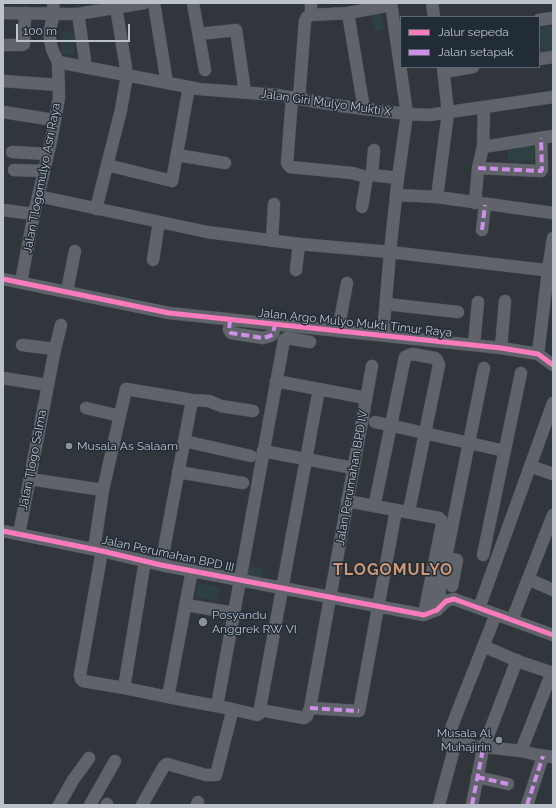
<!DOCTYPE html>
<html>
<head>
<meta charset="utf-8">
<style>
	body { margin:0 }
	#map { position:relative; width:556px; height:808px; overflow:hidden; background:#30363c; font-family:Raleway,sans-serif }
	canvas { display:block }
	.frame { position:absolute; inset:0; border:4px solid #bbc2cc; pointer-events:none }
	.legend { position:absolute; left:400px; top:16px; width:140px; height:52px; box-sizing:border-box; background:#222c37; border:1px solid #5f6873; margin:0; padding:5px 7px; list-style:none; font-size:12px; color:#bbc2cc }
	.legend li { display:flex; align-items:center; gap:8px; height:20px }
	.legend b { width:20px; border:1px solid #5f6873 }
	.scale { position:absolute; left:16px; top:24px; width:114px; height:18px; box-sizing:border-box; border:2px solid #bbc2cc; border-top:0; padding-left:5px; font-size:12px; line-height:14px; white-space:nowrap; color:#bbc2cc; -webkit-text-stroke:3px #222c37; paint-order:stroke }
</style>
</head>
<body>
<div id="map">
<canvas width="556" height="808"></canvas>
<div class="frame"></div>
<ul class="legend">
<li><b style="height:5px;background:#fd7abc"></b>Jalur sepeda</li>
<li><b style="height:5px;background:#ce8fe9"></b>Jalan setapak</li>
</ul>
<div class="scale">100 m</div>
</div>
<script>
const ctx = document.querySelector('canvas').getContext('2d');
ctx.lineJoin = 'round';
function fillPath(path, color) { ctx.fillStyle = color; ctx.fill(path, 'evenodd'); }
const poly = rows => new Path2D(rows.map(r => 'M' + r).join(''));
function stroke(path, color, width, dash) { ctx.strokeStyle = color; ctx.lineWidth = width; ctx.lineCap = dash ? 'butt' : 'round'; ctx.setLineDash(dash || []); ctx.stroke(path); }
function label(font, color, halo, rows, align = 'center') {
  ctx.font = font + ' Raleway,sans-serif'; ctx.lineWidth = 3; ctx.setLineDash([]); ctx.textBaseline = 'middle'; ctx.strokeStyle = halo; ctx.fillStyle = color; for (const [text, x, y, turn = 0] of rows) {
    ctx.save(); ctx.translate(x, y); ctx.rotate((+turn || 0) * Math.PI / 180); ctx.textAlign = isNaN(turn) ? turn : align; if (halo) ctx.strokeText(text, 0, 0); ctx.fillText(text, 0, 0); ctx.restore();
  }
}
const green = poly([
	[380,7,384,29,374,31,370,9],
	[553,26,553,51,541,52,539,28],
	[63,32,75,33,74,55,61,54],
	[508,146,534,147,533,162,508,161],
	[245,565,263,569,261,579,244,575],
	[198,583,220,588,217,601,195,596]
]);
const minor = poly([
	[154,3,166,77],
	[193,3,205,70],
	[311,3,311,15],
	[432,3,434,17],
	[116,7,126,68],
	[3,13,78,14,144,3],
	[348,13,364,109],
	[78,14,85,60],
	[539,20,553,18],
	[199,34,236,30,245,92],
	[3,45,22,45,24,44,25,13],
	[539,59,553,57],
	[58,62,199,89,277,95,341,106,407,114,429,115,553,97],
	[444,72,473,67],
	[3,81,59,85],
	[292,98,287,163,290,167,352,173,367,177,372,175,398,178],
	[299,99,305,21,307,17,311,15,348,13,391,5],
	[3,112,54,120],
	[483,147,553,136],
	[12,152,48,154],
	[177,155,225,163],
	[107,165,172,181,189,87],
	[478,168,541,171,542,169,541,138],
	[14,170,44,171],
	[372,175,374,150],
	[397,195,437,197,553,213],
	[38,196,207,232,299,244],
	[437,197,448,113,443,67],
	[475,203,478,168,483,147,484,107],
	[362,207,367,177],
	[96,209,121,110,127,75],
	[3,210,34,214],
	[482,230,485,205],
	[272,241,274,204],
	[153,260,159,222],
	[296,270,299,244,390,252,553,271],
	[3,279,169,313,501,348,538,354,553,365],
	[21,282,34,214,51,141,59,98,58,62,52,49,50,40,50,29,54,14,53,3],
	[67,291,75,251],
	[386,304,458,312],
	[230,320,229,330,231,333,263,338,270,336,273,334,275,324],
	[338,331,347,283],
	[383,335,390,252,398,178,407,114,391,3],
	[22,345,55,349],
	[474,345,478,302],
	[501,348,505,301],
	[538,354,548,271,553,238],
	[3,378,47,385],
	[276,381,366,398],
	[86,408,120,416],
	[375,422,505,451],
	[184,441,251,456],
	[263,451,353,468],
	[530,466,553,474],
	[178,472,243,483],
	[29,479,103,490],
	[376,498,405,357,412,354,435,358,437,360,439,365,410,506],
	[347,501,439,518,441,520,442,524,424,615],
	[3,531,102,551,161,565,424,615,437,610,446,601,454,599,553,635],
	[19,534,55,349,61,325],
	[94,549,103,490,126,389,192,400,209,401,221,406,253,411],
	[102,551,80,675,81,679,83,681,124,688,168,697,192,570],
	[483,555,521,373],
	[445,558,457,560,452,586],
	[161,565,192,400],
	[528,579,553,590],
	[186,605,234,613],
	[479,608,553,403],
	[437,610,441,582,484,368],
	[512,620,553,515],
	[483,646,520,662,553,673],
	[124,688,145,561],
	[168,697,232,709,257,715,259,714,319,389],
	[217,706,284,340,287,338,310,342],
	[310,708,359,711,396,510],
	[260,710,304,718,307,716,310,708,372,366],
	[485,747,521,751,538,755,553,757],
	[483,749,467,744,455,745,448,742,450,732,455,718,496,614],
	[521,751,552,672],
	[477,777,508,784],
	[59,805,73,780,89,758],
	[90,805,115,761],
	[107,805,107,804],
	[142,805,164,766,167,764,206,775,216,775,231,716],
	[197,805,198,802],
	[439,805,455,745],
	[472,805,483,749,517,660],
	[527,805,543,756]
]);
const quiet = poly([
	[478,168,541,171,542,169,541,138],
	[482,230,485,205],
	[230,320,229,330,231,333,263,338,270,336,273,334,275,324],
	[310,708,359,711],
	[477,777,508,784],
	[472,805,483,749],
	[527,805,543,756]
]);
const cycleway = poly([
	[3,279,169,313,501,348,538,354,553,365],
	[3,531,102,551,161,565,424,615,437,610,446,601,454,599,553,635]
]);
const markers = [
	[69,446,4,"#8a919a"],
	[203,622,5,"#8a919a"],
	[499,740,4,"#8a919a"]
];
const streetNames = [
	["Jalan Giri Mulyo Mukti X",326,103,8],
	["Jalan Tlogomulyo Asri Raya",42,178,-79],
	["Jalan Argo Mulyo Mukti Timur Raya",355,323,6],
	["Jalan Tlogo Salma",33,460,-79],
	["Jalan Perumahan BPD IV",352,478,-80],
	["Jalan Perumahan BPD III",168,554,12]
];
const poiNames = [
	["Musala As Salaam",77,446],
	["Posyandu",212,615],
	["Anggrek RW VI",212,629],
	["Musala Al",491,733,"right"],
	["Muhajirin",491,747,"right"]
];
const districtNames = [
	["TLOGOMULYO",393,570]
];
fillPath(green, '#2d4143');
stroke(minor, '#4e5257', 13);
stroke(minor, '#60646a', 12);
stroke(quiet, '#ce8fe9', 4, [8, 4]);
stroke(cycleway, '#fd7abc', 5);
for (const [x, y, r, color] of markers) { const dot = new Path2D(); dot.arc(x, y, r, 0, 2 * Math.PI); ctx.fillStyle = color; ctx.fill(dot); stroke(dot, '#222c37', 1.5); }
label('12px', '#bbc2cc', '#222c37', streetNames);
label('12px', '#bbc2cc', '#222c37', poiNames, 'left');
ctx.letterSpacing = '1px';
label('bold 16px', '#cf9772', '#222c37', districtNames);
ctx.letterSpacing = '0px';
</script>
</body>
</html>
